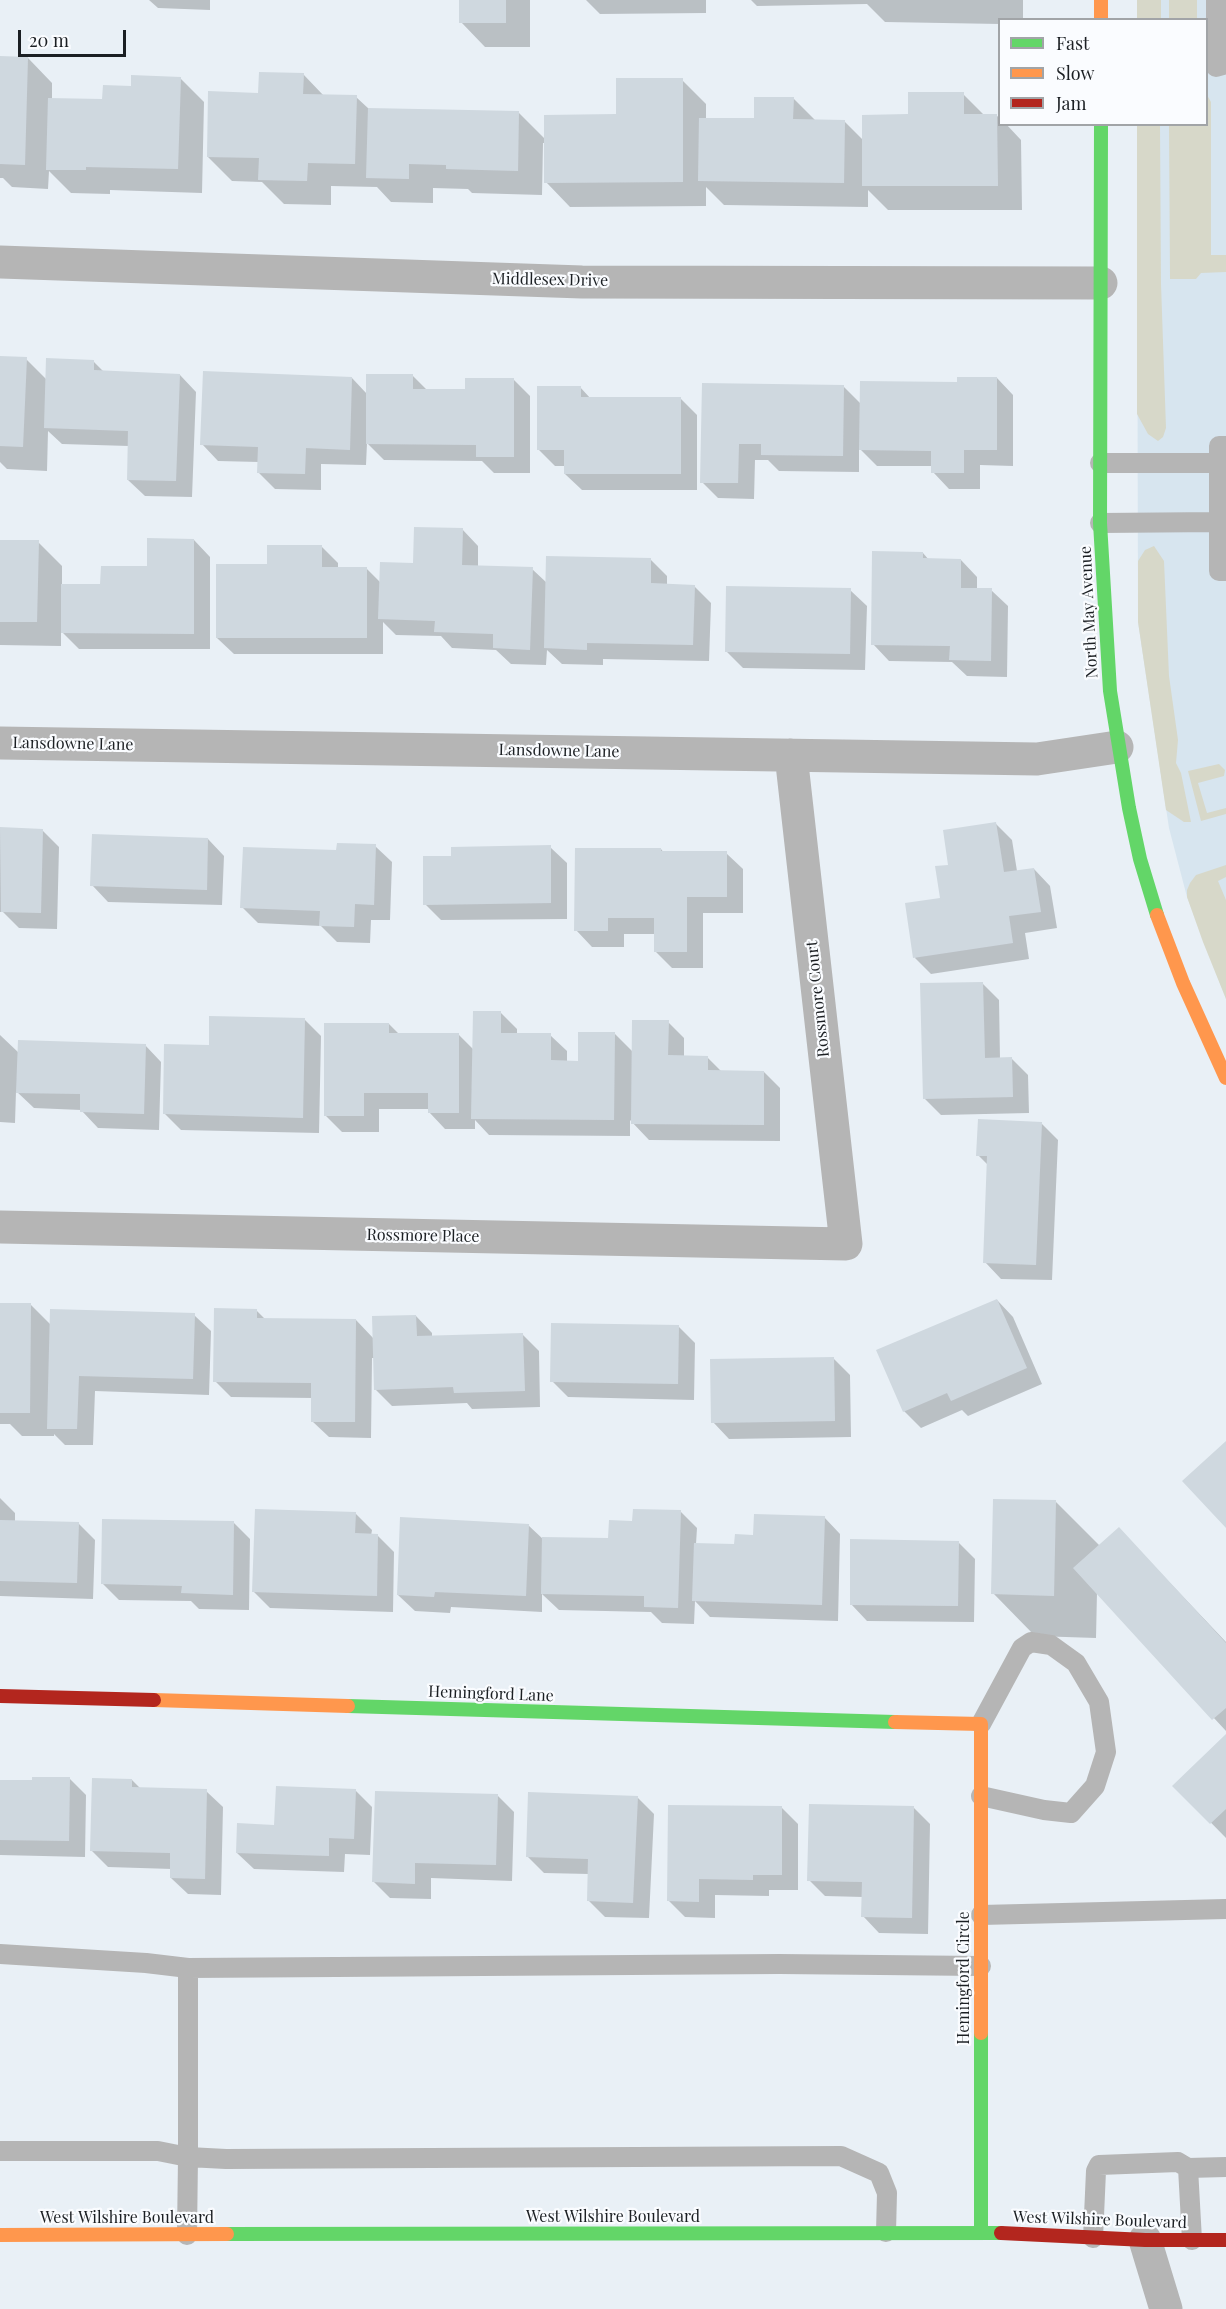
<!DOCTYPE html>
<html>
<head>
<meta charset="utf-8">
<style>
	body { margin:0 }
	#map { position:relative; width:1226px; height:2309px; overflow:hidden; background:#e9f0f6; font-family:"Playfair Display",serif }
	canvas { display:block }
	.legend { position:absolute; left:998px; top:18px; width:210px; height:108px; box-sizing:border-box; background:#fafcff; border:2px solid #a1a4a7; margin:0; padding:8px 10px; list-style:none; font-size:18px; color:#1b1f23 }
	.legend li { display:flex; align-items:center; gap:12px; height:30px }
	.legend b { width:30px; border:2px solid #a1a4a7 }
	.scale { position:absolute; left:18px; top:30px; width:108px; height:27px; box-sizing:border-box; border:3px solid #1b1f23; border-top:0; padding-left:8px; font-size:18px; line-height:21px; white-space:nowrap; color:#1b1f23; -webkit-text-stroke:4px #fafcff; paint-order:stroke }
</style>
</head>
<body>
<div id="map">
<canvas width="1226" height="2309"></canvas>
<ul class="legend">
<li><b style="height:8px;background:#63d668"></b>Fast</li>
<li><b style="height:8px;background:#ff974d"></b>Slow</li>
<li><b style="height:8px;background:#b3261e"></b>Jam</li>
</ul>
<div class="scale">20 m</div>
</div>
<script>
const ctx = document.querySelector('canvas').getContext('2d');
ctx.lineJoin = 'round';
function fillPath(path, color) { ctx.fillStyle = color; ctx.fill(path, 'evenodd'); }
const poly = rows => new Path2D(rows.map(r => 'M' + r).join(''));
function stroke(path, color, width, dash) { ctx.strokeStyle = color; ctx.lineWidth = width; ctx.lineCap = dash ? 'butt' : 'round'; ctx.setLineDash(dash || []); ctx.stroke(path); }
function label(font, color, halo, rows, align = 'center') {
  ctx.font = font + ' "Playfair Display",serif'; ctx.lineWidth = 4.5; ctx.setLineDash([]); ctx.textBaseline = 'middle'; ctx.strokeStyle = halo; ctx.fillStyle = color; for (const [text, x, y, turn = 0] of rows) {
    ctx.save(); ctx.translate(x, y); ctx.rotate((+turn || 0) * Math.PI / 180); ctx.textAlign = isNaN(turn) ? turn : align; if (halo) ctx.strokeText(text, 0, 0); ctx.fillText(text, 0, 0); ctx.restore();
  }
}
const built = poly([
	[1137,0,1226,0,1226,999,1187,897,1169,828,1138,622,1137,125,1206,124,1206,20,1137,19]
]);
const green = poly([
	[1137,0,1161,0,1161,19,1137,19],
	[1169,0,1197,0,1197,19,1169,19],
	[1207,95,1211,102,1211,255,1226,255,1226,272,1201,273,1196,279,1170,279,1169,125,1206,124],
	[1137,125,1160,125,1161,284,1166,428,1163,437,1158,441,1148,434,1137,414],
	[1154,546,1164,561,1169,676,1178,740,1176,763,1181,773,1191,822,1184,822,1166,810,1138,622,1138,561,1145,550],
	[1219,764,1225,770,1224,776,1198,783,1207,813,1226,808,1226,814,1201,821,1188,771],
	[1226,865,1226,877,1218,881,1226,900,1226,999,1203,942,1187,897,1187,890,1190,883,1196,875]
]);
const shadow = poly([
	[149,0,210,0,210,10,158,8],
	[461,0,530,0,530,47,485,47,461,22],
	[586,0,706,0,706,13,600,14],
	[751,0,1023,0,1023,20,1000,20,1000,24,885,22,867,4,757,6],
	[0,57,28,58,52,83,52,100,104,101,132,88,180,78,204,102,202,193,110,190,110,194,71,193,49,171,48,189,12,187,3,178,0,178],
	[303,74,324,96,356,97,369,109,519,113,546,140,617,116,682,80,706,104,706,119,756,119,793,98,816,121,844,121,863,140,910,116,963,94,985,116,997,116,1000,118,1000,124,1006,124,1021,140,1022,210,888,210,868,190,868,207,724,205,706,187,706,206,570,207,546,182,546,143,543,143,542,195,472,193,468,189,433,188,433,203,391,202,377,187,331,186,331,205,284,204,262,182,232,181,208,157,260,94],
	[0,358,26,359,47,380,94,362,104,372,180,375,196,392,192,497,145,496,128,480,129,446,62,444,48,431,47,471,7,469,0,462],
	[412,375,427,390,466,390,514,380,530,396,530,473,494,473,482,461,384,460,367,443,366,465,321,464,321,490,275,489,258,472,259,462,218,461,202,444,352,378,367,394],
	[997,378,1013,395,1013,466,980,465,980,489,949,489,933,472,933,466,877,466,859,448,859,472,779,471,768,460,755,460,754,499,718,498,702,482,703,385,844,387,861,404,958,383],
	[580,387,591,399,681,399,697,415,697,490,582,490,565,474,565,466,555,466,539,450],
	[462,529,478,546,478,567,532,569,547,583,651,560,667,576,667,585,694,586,711,603,709,661,603,659,603,665,562,664,547,650,546,665,511,664,496,650,452,648,441,636,396,635,383,622,383,654,234,654,217,638,268,565,321,546,338,563,338,568,366,568,381,583,414,565],
	[194,540,210,557,210,649,79,649,61,631,61,646,0,645,0,541,38,542,62,566,62,585,102,585,148,568],
	[923,553,929,560,961,560,977,577,977,589,991,590,1008,606,1007,677,967,676,952,662,889,661,873,644],
	[850,590,867,606,865,670,743,668,726,651],
	[996,824,1012,840,1017,871,1034,869,1050,886,1057,928,1025,933,1029,959,931,974,915,958,941,899,949,866],
	[0,829,42,830,59,847,57,929,19,928,3,912,0,912],
	[208,839,224,856,222,905,108,902,92,885],
	[375,846,392,862,390,920,371,920,370,943,337,942,321,926,258,923,242,907,338,852],
	[550,847,567,863,567,919,441,920,425,904,453,858],
	[661,849,664,853,726,853,743,869,743,913,703,913,703,968,672,968,656,952,656,934,624,934,624,947,592,947,576,930],
	[982,983,999,1000,1000,1059,1012,1059,1028,1075,1029,1113,941,1115,925,1099],
	[500,1012,517,1029,517,1035,550,1035,567,1051,567,1062,580,1062,615,1034,634,1053,668,1022,684,1038,684,1057,707,1057,722,1072,764,1072,780,1088,780,1141,649,1140,630,1120,630,1136,489,1135,475,1120,475,1129,445,1129,429,1112,429,1109,379,1109,379,1132,342,1132,326,1116,389,1024,400,1035,459,1035,474,1050],
	[304,1019,321,1036,319,1133,181,1130,164,1113,210,1046],
	[0,1035,19,1053,145,1045,161,1062,159,1130,98,1128,81,1110,34,1108,16,1091,15,1123,0,1122],
	[1041,1123,1058,1140,1052,1280,1001,1279,985,1262,988,1165,978,1155],
	[997,1300,1013,1317,1042,1384,968,1416,962,1410,921,1428,904,1411],
	[0,1305,31,1305,51,1325,194,1315,211,1331,209,1395,95,1391,93,1445,65,1445,54,1434,54,1436,22,1436,10,1424,0,1424],
	[256,1310,265,1319,356,1320,374,1339,416,1316,432,1333,432,1337,522,1334,539,1351,540,1407,472,1409,467,1403,392,1406,375,1389,375,1358,372,1358,371,1438,329,1437,312,1421,313,1398,231,1397,215,1381],
	[679,1327,695,1343,694,1400,568,1397,552,1381],
	[834,1359,850,1375,851,1437,729,1439,713,1422],
	[0,1498,15,1513,15,1522,78,1523,95,1540,93,1599,0,1596],
	[1056,1502,1100,1546,1119,1529,1226,1642,1226,1731,1097,1592,1096,1638,1035,1636,993,1593],
	[680,1511,697,1528,696,1544,736,1545,755,1536,824,1517,840,1534,838,1621,710,1617,695,1601,694,1624,662,1623,651,1612,559,1610,542,1594,542,1612,451,1607,450,1613,415,1611,398,1595,528,1525,544,1540,609,1539,634,1522],
	[355,1513,372,1530,371,1536,378,1536,394,1552,393,1612,270,1608,254,1592],
	[234,1523,250,1539,249,1610,199,1609,191,1601,119,1600,102,1583],
	[958,1542,975,1559,974,1622,867,1621,851,1604],
	[1226,1736,1226,1838,1175,1786],
	[70,1779,86,1795,85,1857,0,1855,0,1781,34,1782],
	[132,1780,141,1789,206,1791,223,1807,221,1895,188,1894,171,1878,172,1869,108,1867,92,1851],
	[355,1790,372,1807,370,1855,345,1854,344,1872,254,1869,237,1853,276,1827],
	[498,1796,514,1812,512,1881,431,1878,431,1899,390,1898,374,1882],
	[637,1797,654,1814,649,1918,605,1917,588,1900,589,1874,544,1873,527,1856],
	[781,1807,798,1824,798,1890,769,1890,769,1896,715,1895,715,1918,685,1917,669,1901],
	[913,1807,930,1824,928,1934,879,1933,863,1916,863,1897,825,1896,809,1880]
]);
const building = poly([
	[459,0,506,0,506,23,459,23],
	[0,56,28,57,25,165,0,164],
	[259,72,304,73,303,94,357,95,355,164,308,163,307,181,258,180,259,158,207,157,208,91,258,93],
	[131,75,181,77,178,169,86,167,86,170,46,170,48,98,102,99,103,85,131,86],
	[616,78,683,78,683,182,544,183,544,115,616,114],
	[908,92,964,92,964,114,997,114,998,186,862,186,862,115,908,114],
	[754,97,794,97,793,119,845,120,844,183,698,181,699,118,754,118],
	[368,108,519,111,518,171,446,169,446,165,409,164,409,179,366,178],
	[0,356,27,357,23,447,0,446],
	[46,358,94,360,94,370,180,374,176,481,127,480,128,431,44,428],
	[203,371,352,377,350,450,306,448,305,474,257,473,258,447,200,445],
	[366,374,413,374,413,389,465,389,465,378,514,378,514,457,476,457,476,445,366,444],
	[957,377,997,377,997,450,964,450,964,473,931,473,931,451,859,450,860,381,957,382],
	[702,383,844,385,843,456,761,455,761,444,739,444,738,483,700,483],
	[537,386,581,386,581,397,681,397,681,474,564,474,564,450,537,450],
	[414,527,463,528,462,565,533,567,530,650,493,648,493,634,434,632,435,621,378,619,380,562,413,563],
	[147,538,194,539,194,634,61,633,61,584,100,584,101,566,147,566],
	[0,540,39,540,37,622,0,622],
	[267,545,322,545,322,567,367,567,367,638,216,638,216,564,267,564],
	[872,551,923,552,923,558,961,559,961,588,992,588,991,661,949,660,950,646,871,645],
	[546,556,651,558,651,583,695,585,693,645,587,643,587,650,544,648],
	[726,586,851,588,850,654,725,652],
	[996,822,1004,872,1034,868,1041,912,1009,916,1013,943,913,958,905,903,940,898,935,866,948,865,943,830],
	[0,827,43,829,41,913,1,912],
	[92,834,208,838,207,890,90,886],
	[337,843,376,844,374,905,355,904,354,927,319,926,320,911,240,908,243,847,336,850],
	[551,845,551,903,423,905,423,856,451,856,451,847],
	[575,848,661,848,661,851,727,851,727,897,687,897,687,952,654,952,654,918,608,918,608,931,574,931],
	[983,982,985,1058,1012,1057,1013,1097,923,1099,920,983],
	[473,1011,501,1011,501,1033,551,1033,551,1060,578,1061,578,1032,615,1032,614,1120,471,1119],
	[209,1016,305,1018,303,1118,163,1114,164,1044,209,1045],
	[632,1020,669,1020,668,1055,708,1056,708,1070,764,1071,764,1125,631,1124],
	[324,1023,389,1023,389,1033,459,1033,459,1113,428,1113,428,1093,364,1093,364,1116,324,1116],
	[18,1040,146,1044,144,1114,80,1112,80,1094,16,1093],
	[978,1119,1042,1122,1036,1265,983,1263,987,1156,976,1156],
	[997,1299,1027,1368,951,1401,947,1393,903,1412,876,1350],
	[0,1303,31,1303,30,1413,0,1413],
	[214,1308,257,1309,257,1318,356,1319,355,1422,311,1422,311,1383,213,1382],
	[50,1309,195,1313,193,1379,79,1376,77,1429,47,1429],
	[416,1315,417,1336,523,1333,525,1391,454,1393,453,1387,374,1390,372,1316],
	[551,1323,679,1325,678,1384,550,1382],
	[834,1357,835,1421,711,1423,710,1359],
	[1226,1441,1226,1528,1182,1481],
	[993,1499,1056,1500,1054,1596,991,1594],
	[255,1509,356,1512,355,1533,378,1534,377,1596,252,1592],
	[633,1509,681,1510,678,1608,644,1607,644,1596,541,1594,542,1537,608,1538,609,1520,632,1521],
	[754,1514,825,1516,822,1605,692,1601,694,1543,734,1544,735,1534,753,1535],
	[400,1517,529,1524,526,1596,435,1592,434,1597,397,1595],
	[102,1519,234,1521,233,1595,181,1593,182,1586,101,1584],
	[0,1520,79,1522,77,1583,0,1581],
	[1119,1527,1226,1643,1226,1708,1212,1720,1073,1568],
	[850,1539,959,1541,958,1606,850,1605],
	[1226,1734,1226,1809,1210,1824,1172,1786],
	[32,1777,70,1777,69,1841,0,1840,0,1780,32,1780],
	[92,1778,132,1779,132,1787,207,1789,205,1879,170,1878,170,1853,90,1851],
	[276,1786,356,1789,354,1839,329,1838,329,1856,236,1853,237,1823,274,1825],
	[375,1791,498,1794,496,1865,415,1863,415,1884,372,1882],
	[528,1792,638,1796,633,1903,587,1901,588,1859,526,1857],
	[809,1804,914,1806,912,1918,861,1917,862,1882,807,1881],
	[668,1805,782,1806,782,1875,753,1875,753,1880,699,1879,699,1902,667,1901]
]);
const lane = poly([
	[1216,0,1216,67,1226,64],
	[1226,446,1219,446,1219,571,1226,571],
	[1100,463,1219,463],
	[1100,523,1219,522],
	[981,1724,1022,1648,1031,1642,1051,1645,1076,1663,1099,1702,1106,1752,1095,1786,1071,1813,1044,1810,981,1796],
	[981,1915,1226,1909],
	[0,1954,146,1963,188,1968,779,1964,981,1966],
	[188,1968,188,2157,226,2159,841,2156,879,2173,887,2193,886,2232],
	[0,2151,158,2151,188,2157,187,2235],
	[1188,2168,1226,2167],
	[1093,2238,1096,2171,1099,2165,1178,2162,1188,2168,1192,2240]
]);
const street = poly([
	[0,262,582,282,1101,283],
	[0,743,1037,759,1117,747],
	[0,1227,846,1244,791,755],
	[1145,2240,1166,2309]
]);
const fast = poly([
	[1101,124,1100,523,1110,691,1129,808,1140,859,1157,915],
	[348,1706,895,1722],
	[981,2033,981,2232],
	[227,2234,1001,2233]
]);
const slow = poly([
	[1101,0,1101,20],
	[1157,915,1183,983,1226,1078],
	[154,1700,348,1706],
	[895,1722,981,1724,981,2033],
	[0,2235,227,2234]
]);
const jam = poly([
	[0,1696,154,1700],
	[1001,2233,1145,2240,1226,2240]
]);
const streetNames = [
	["Middlesex Drive",550,280,1],
	["North May Avenue",1089,612,-93],
	["Lansdowne Lane",73,744,1],
	["Lansdowne Lane",559,751,1],
	["Rossmore Court",818,999,-96],
	["Rossmore Place",423,1236,1],
	["Hemingford Lane",491,1694,2],
	["Hemingford Circle",964,1978,-90],
	["West Wilshire Boulevard",613,2217],
	["West Wilshire Boulevard",127,2218],
	["West Wilshire Boulevard",1100,2220,2]
];
fillPath(built, '#d7e5ef');
fillPath(green, '#d7d8c9');
fillPath(shadow, '#0003');
fillPath(building, '#cfd8df');
stroke(lane, '#b5b5b5', 20);
stroke(street, '#b5b5b5', 33);
stroke(fast, '#63d668', 14);
stroke(slow, '#ff974d', 14);
stroke(jam, '#b3261e', 14);
label('16px', '#1b1f23', '#fafcff', streetNames);
</script>
</body>
</html>
